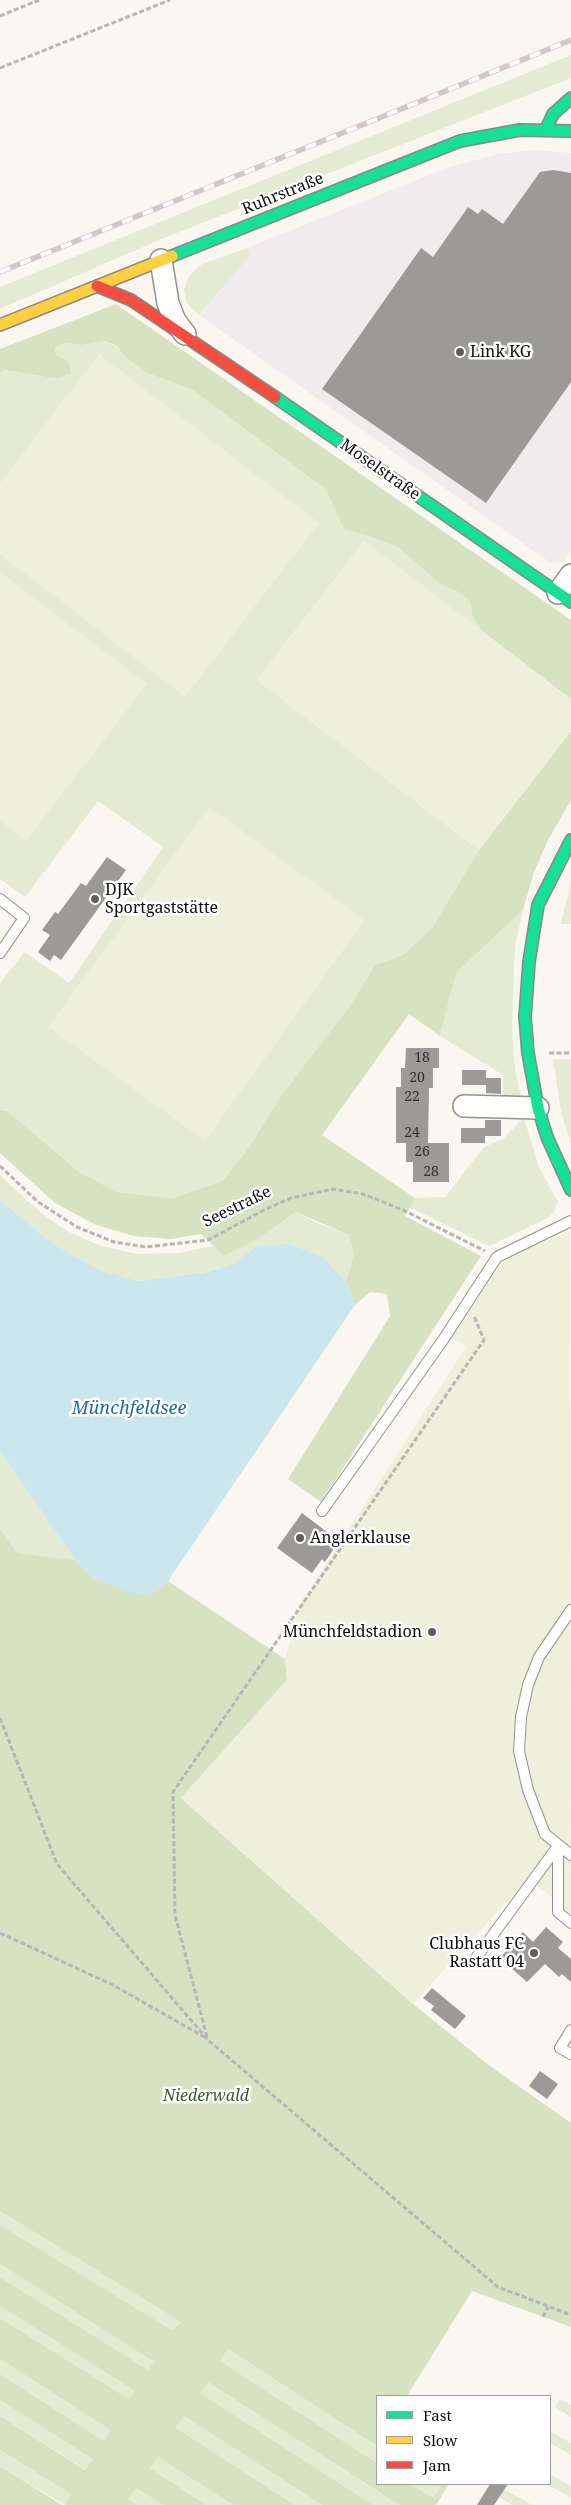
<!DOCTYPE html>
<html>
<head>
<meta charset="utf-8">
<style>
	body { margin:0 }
	#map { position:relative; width:571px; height:2505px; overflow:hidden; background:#faf7f0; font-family:"Noto Serif",serif }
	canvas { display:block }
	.legend { position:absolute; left:376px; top:2395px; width:175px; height:90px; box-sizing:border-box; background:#fff; border:1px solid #9e9e9e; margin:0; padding:6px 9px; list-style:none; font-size:15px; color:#0c0c0c }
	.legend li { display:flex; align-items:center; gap:10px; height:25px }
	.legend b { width:25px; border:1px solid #9e9e9e }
</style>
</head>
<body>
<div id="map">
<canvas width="571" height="2505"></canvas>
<ul class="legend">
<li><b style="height:6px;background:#16e098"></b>Fast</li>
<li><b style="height:6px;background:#ffcf43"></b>Slow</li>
<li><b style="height:6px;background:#f24e42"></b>Jam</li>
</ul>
</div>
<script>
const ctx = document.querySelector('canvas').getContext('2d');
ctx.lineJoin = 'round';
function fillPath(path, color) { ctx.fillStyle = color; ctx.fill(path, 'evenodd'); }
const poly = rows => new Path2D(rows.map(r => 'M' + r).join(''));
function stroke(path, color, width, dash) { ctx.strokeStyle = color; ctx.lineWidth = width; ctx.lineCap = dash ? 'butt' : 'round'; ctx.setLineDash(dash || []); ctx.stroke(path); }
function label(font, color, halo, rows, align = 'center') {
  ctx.font = font + ' "Noto Serif",serif'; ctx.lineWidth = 5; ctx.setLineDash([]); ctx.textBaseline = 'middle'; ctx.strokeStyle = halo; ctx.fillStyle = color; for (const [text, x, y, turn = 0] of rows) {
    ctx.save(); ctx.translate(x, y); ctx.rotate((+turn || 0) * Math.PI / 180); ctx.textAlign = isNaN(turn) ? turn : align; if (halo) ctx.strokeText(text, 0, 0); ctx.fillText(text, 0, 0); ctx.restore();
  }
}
const industrial = poly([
	[535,150,571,153,571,551,564,561,551,563,199,315,250,256,247,248,450,167,498,154]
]);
const green = poly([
	[571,55,571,78,164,238,0,309,0,287],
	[247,248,250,256,199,315,191,308,186,301,184,289,189,276,202,264],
	[103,341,116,346,125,357,147,373,191,389,326,490,344,530,360,533,398,547,441,585,457,591,469,601,473,617,483,632,364,541,257,680,479,850,432,928,403,955,375,965,352,1003,281,1096,247,1150,222,1181,172,1198,116,1192,78,1171,7,1111,0,1110,0,983,25,952,69,983,163,847,98,801,25,897,0,879,0,373,4,370,58,379,71,374,56,355,55,348,64,343,82,345],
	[571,882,571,924,561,924],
	[523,910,515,946,512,1029,515,1069,521,1097,503,1096,503,1075,440,1036,456,973],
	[553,1059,571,1059,571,1145,561,1111],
	[524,1118,539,1167,558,1202,554,1212,548,1218,489,1246,409,1207,415,1198,445,1197,484,1147,503,1139],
	[0,1175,41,1213,67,1231,101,1246,138,1254,178,1253,214,1246,224,1256,253,1242,296,1212,317,1223,349,1235,354,1254,346,1281,323,1257,256,1246,236,1263,206,1272,139,1281,99,1270,52,1243,0,1200],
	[0,1451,75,1560,17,1553,0,1528],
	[0,2211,181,2322,173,2332,0,2225],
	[0,2264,154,2362,149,2371,0,2277],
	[0,2306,135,2391,129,2399,0,2318],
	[228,2349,377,2446,377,2463,220,2361],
	[0,2359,112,2430,104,2441,0,2374],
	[208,2381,364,2483,399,2505,373,2505,200,2393],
	[560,2399,571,2405,571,2417,555,2407],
	[0,2400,93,2458,86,2470,0,2416],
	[184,2416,322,2505,295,2505,176,2428],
	[550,2431,571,2443,571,2455,550,2443],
	[0,2450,71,2494,65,2505,0,2466],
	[158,2457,233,2505,206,2505,150,2468],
	[550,2474,571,2486,571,2498,547,2484,550,2484],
	[410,2484,436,2484,441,2487,433,2499],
	[136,2488,163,2505,136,2505,127,2499],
	[504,2489,532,2505,512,2505,499,2497]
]);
const forest = poly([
	[116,304,571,620,571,699,483,632,473,617,469,601,457,591,441,585,398,547,360,533,344,530,326,490,191,389,147,373,125,357,116,345,103,341,82,345,64,343,55,348,56,355,68,361,71,374,58,379,4,370,0,373,0,349],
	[571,731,571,800,548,840,534,872,523,910,456,973,440,1036,409,1014,322,1135,415,1198,405,1216,481,1256,321,1502,288,1479,390,1316,387,1294,370,1292,355,1305,346,1281,354,1254,349,1235,296,1212,253,1242,224,1256,201,1234,171,1239,133,1236,94,1224,55,1203,0,1153,0,1110,7,1111,78,1171,116,1192,172,1198,222,1181,247,1150,281,1096,352,1003,375,965,403,955,432,928,479,850],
	[0,1528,17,1553,75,1560,95,1579,150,1595,168,1581,285,1659,287,1680,181,1798,413,2004,490,2066,571,2123,571,2327,472,2291,407,2396,377,2396,377,2446,228,2349,220,2361,377,2463,377,2484,410,2484,433,2498,441,2487,436,2484,449,2484,436,2505,399,2505,208,2382,200,2393,373,2505,322,2505,184,2416,176,2428,295,2505,233,2505,158,2457,150,2468,206,2505,163,2505,136,2488,128,2499,136,2505,65,2505,71,2494,0,2450,0,2416,85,2470,93,2459,0,2400,0,2374,104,2441,111,2430,0,2359,0,2318,129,2399,135,2391,0,2306,0,2277,148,2370,154,2362,0,2264,0,2225,173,2331,181,2322,0,2211],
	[0,2466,62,2505,0,2505]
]);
const pitch = poly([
	[99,354,319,523,185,697,0,554,0,483],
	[364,541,571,699,571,731,479,850,257,680],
	[0,572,147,684,26,841,0,821],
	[209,807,365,920,205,1141,48,1027],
	[570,1232,571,1913,528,1878,413,2004,181,1798,287,1680,285,1659,300,1605,466,1347,451,1336,504,1257]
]);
const water = poly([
	[0,1200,52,1243,99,1270,139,1281,207,1272,236,1263,256,1246,288,1244,323,1257,346,1281,355,1305,168,1581,150,1595,126,1592,95,1579,75,1560,0,1451]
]);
const building = poly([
	[553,170,571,173,571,382,486,503,322,389,421,248,433,257,468,207,478,214,482,209,503,224,540,172],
	[107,857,126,870,61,960,54,955,50,961,38,952,50,935,42,930,55,912,58,914,81,883,86,886],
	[406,1048,439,1048,439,1068,433,1068,433,1088,429,1088,428,1143,449,1143,449,1182,413,1182,413,1162,406,1162,406,1143,396,1143,396,1087,401,1087,401,1068,405,1068],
	[462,1070,486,1070,486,1078,501,1078,501,1094,486,1093,486,1085,462,1085],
	[485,1120,501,1120,501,1136,485,1136,485,1143,461,1143,461,1128,485,1128],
	[302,1513,339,1541,325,1562,322,1559,312,1573,277,1548],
	[546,1927,563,1942,558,1948,571,1959,571,1982,562,1974,559,1977,545,1964,527,1982,500,1958,523,1932,533,1942],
	[432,1988,466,2016,455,2029,431,2010,434,2006,423,1998],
	[540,2071,558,2084,547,2099,529,2086],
	[490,2484,508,2484,494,2505,477,2505]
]);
const path = poly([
	[0,16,39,0],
	[0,68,170,0],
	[549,1053,571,1053],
	[0,1166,38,1202,77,1227,114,1242,146,1247,208,1240,264,1210,291,1198,333,1189,363,1194,403,1210,485,1251],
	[0,1718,57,1864,208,2040,498,2287,571,2315],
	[0,1933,113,1985,206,2038],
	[207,2037,175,1915,173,1792,484,1340,474,1316],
	[543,2317,548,2307]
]);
const lane = poly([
	[0,899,24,918,0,953],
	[322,1511,443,1340,497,1257,571,1221],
	[571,1610,539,1657,528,1685,521,1717,519,1751,528,1790,545,1834,571,1855],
	[558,1846,558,1912,571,1923],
	[476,1958,558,1846],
	[571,2030,560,2048,571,2054]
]);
const street = poly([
	[161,260,168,303,175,321,185,334],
	[558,593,571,575],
	[464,1106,538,1108]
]);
const fast = poly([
	[546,129,553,114,571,98],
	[172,256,460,141,520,130,571,131],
	[275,397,571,602],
	[571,840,538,905,529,962,525,1017,528,1053,538,1108,547,1137,571,1190]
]);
const slow = poly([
	[0,325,172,256]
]);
const jam = poly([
	[97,286,131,300,275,397]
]);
const rail = poly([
	[0,272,571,40]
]);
const markers = [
	[460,352,5,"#5f5e5c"],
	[95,899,5,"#5f5e5c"],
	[300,1538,5,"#5f5e5c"],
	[432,1632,5,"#5f5e5c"],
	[534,1953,5,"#5f5e5c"]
];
const numberNames = [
	["18",422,1058],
	["20",417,1078],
	["22",412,1097],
	["24",412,1133],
	["26",422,1152],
	["28",431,1172]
];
const streetNames = [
	["Ruhrstraße",283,194,-22],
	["Moselstraße",380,470,35],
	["Seestraße",237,1207,-26]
];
const poiNames = [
	["Link KG",470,352],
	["DJK",105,890],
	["Sportgaststätte",105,908],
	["Anglerklause",310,1538],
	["Münchfeldstadion",422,1632,"right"],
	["Clubhaus FC",524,1944,"right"],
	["Rastatt 04",524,1962,"right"]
];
const parkNames = [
	["Niederwald",206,2096]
];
const waterNames = [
	["Münchfeldsee",129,1409]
];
fillPath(industrial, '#f0ebed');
fillPath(green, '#e5ebd3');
fillPath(forest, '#d7e2c2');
fillPath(pitch, '#eef0dc');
fillPath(water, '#cce6ee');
fillPath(building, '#9c9a96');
stroke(lane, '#93928f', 12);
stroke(street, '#93928f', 24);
stroke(fast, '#8a8885', 14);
stroke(slow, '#8a8885', 14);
stroke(jam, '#8a8885', 14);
stroke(path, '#b7b6b5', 3, [5, 2.5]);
stroke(lane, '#fefefd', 10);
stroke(street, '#fefefd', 21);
stroke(fast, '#16e098', 11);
stroke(slow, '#ffcf43', 11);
stroke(jam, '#f24e42', 11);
stroke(rail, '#d5c7c7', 5.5);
stroke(rail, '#fff', 4, [11]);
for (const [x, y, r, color] of markers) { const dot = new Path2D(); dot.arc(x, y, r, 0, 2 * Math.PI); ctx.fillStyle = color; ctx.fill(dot); stroke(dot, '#fff', 2); }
label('14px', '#30302e', null, numberNames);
label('16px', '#0c0c0c', '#fff', streetNames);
label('16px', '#0c0c0c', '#fff', poiNames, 'left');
label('italic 16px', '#365b25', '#fff', parkNames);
label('italic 18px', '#266b8d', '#fff', waterNames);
</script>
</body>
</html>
